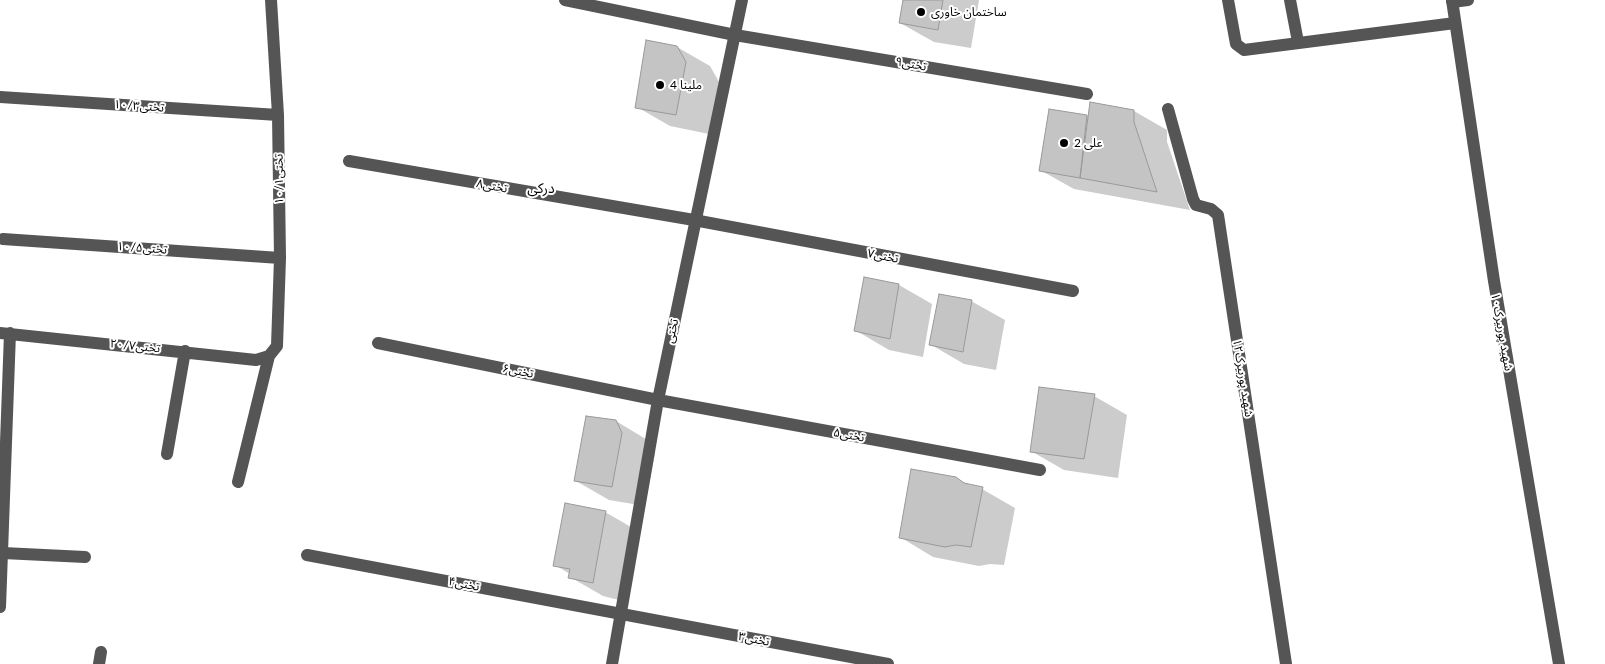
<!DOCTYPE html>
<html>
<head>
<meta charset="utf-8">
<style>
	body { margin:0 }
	canvas { display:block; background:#fff }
</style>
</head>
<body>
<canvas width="1605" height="664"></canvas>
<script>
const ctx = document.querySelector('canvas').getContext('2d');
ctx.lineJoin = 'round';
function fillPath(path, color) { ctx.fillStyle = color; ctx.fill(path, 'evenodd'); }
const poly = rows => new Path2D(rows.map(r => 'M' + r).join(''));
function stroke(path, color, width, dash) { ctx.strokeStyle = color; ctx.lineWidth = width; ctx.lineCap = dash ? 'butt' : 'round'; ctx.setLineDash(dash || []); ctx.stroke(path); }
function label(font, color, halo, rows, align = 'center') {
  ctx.font = font + ' Lato,"Noto Sans Arabic",sans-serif'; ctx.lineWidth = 4; ctx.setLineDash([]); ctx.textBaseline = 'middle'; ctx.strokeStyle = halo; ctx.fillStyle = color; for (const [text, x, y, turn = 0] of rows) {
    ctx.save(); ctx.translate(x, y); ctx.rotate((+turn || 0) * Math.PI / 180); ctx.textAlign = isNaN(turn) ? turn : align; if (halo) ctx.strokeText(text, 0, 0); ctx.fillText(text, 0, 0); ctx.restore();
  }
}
const shadow = poly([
	[904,0,979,0,971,48,934,42,900,23],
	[677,47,710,66,719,82,709,134,670,126,637,107],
	[1050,110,1088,116,1134,111,1167,130,1167,142,1190,210,1074,189,1040,170],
	[899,285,932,304,923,357,889,350,855,330],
	[971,301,1005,320,996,370,964,364,930,344],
	[1094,396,1127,415,1118,478,1064,470,1031,451],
	[616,421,649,441,655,453,645,506,609,500,576,481],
	[956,478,969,485,982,489,1015,508,1004,565,990,564,979,566,933,557,900,537],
	[605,512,638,531,627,602,603,596,570,577,570,574,555,565]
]);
const building = poly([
	[903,0,943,0,938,30,899,23,903,0],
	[646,40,677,46,686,62,676,115,635,108,646,40],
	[1090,102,1134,110,1134,122,1157,192,1080,178,1090,102],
	[1049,109,1087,115,1080,178,1039,171,1049,109],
	[864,277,899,284,890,339,854,331,864,277],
	[939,294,972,300,963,352,929,345,939,294],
	[1039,387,1095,394,1084,459,1030,452,1039,387],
	[586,416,616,420,622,433,612,487,574,481,586,416],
	[911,469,956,477,964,483,983,487,971,547,956,545,945,547,899,538,911,469],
	[565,503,606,511,593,583,568,578,570,569,553,566,565,503]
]);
const minor = poly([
	[565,0,735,35,1087,94],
	[1228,0,1236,44,1244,50,1455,23],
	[1290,0,1298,42],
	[1452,0,1494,281,1559,664],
	[1452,2,1468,0],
	[0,97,278,115],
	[1168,109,1193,199,1196,205,1211,209,1218,215,1286,664],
	[349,161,694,220,1073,291],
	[3,239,280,258],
	[0,333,256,360,269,356],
	[378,343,658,400,1040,470],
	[167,454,185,351],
	[238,482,269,356,277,346,280,258,278,115,271,0],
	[3,553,85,557],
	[307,555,888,664],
	[0,607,10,333],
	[99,664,101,652],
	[612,664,658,400,742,0]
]);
const markers = [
	[921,12,5,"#000"],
	[660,85,5,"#000"],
	[1064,143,5,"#000"]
];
const poiNames = [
	["ساختمان خاوری",931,12],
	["ملینا 4",670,85],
	["علی 2",1074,143]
];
const streetNames = [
	["تختی۹",911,64,10],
	["تختی۱۰/۳",139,106,4],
	["تختی۱۰/۱",279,179,-91],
	["تختی۸",492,186,10],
	["تختی۱۰/۵",142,248,4],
	["تختی۷",883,256,11],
	["تختی",672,331,-78],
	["شهید پوربیرک۱۰",1502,332,80],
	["تختی۲۰/۷",135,346,6],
	["تختی۶",518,371,11],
	["شهید پوربیرک۱۲",1243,378,81],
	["تختی۵",849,435,10],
	["تختی۴",464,584,11],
	["تختی۳",754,639,11]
];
const neighbourhoodNames = [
	["درکی",541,188]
];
fillPath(shadow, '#0003');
fillPath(building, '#c4c4c4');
stroke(building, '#999', 1);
stroke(minor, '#555', 12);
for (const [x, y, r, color] of markers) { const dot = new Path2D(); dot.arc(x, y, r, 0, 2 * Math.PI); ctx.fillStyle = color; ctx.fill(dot); stroke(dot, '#fff', 2); }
label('12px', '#000', '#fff', poiNames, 'left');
label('12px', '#000', '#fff', streetNames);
label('14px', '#000', '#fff', neighbourhoodNames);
</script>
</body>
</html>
